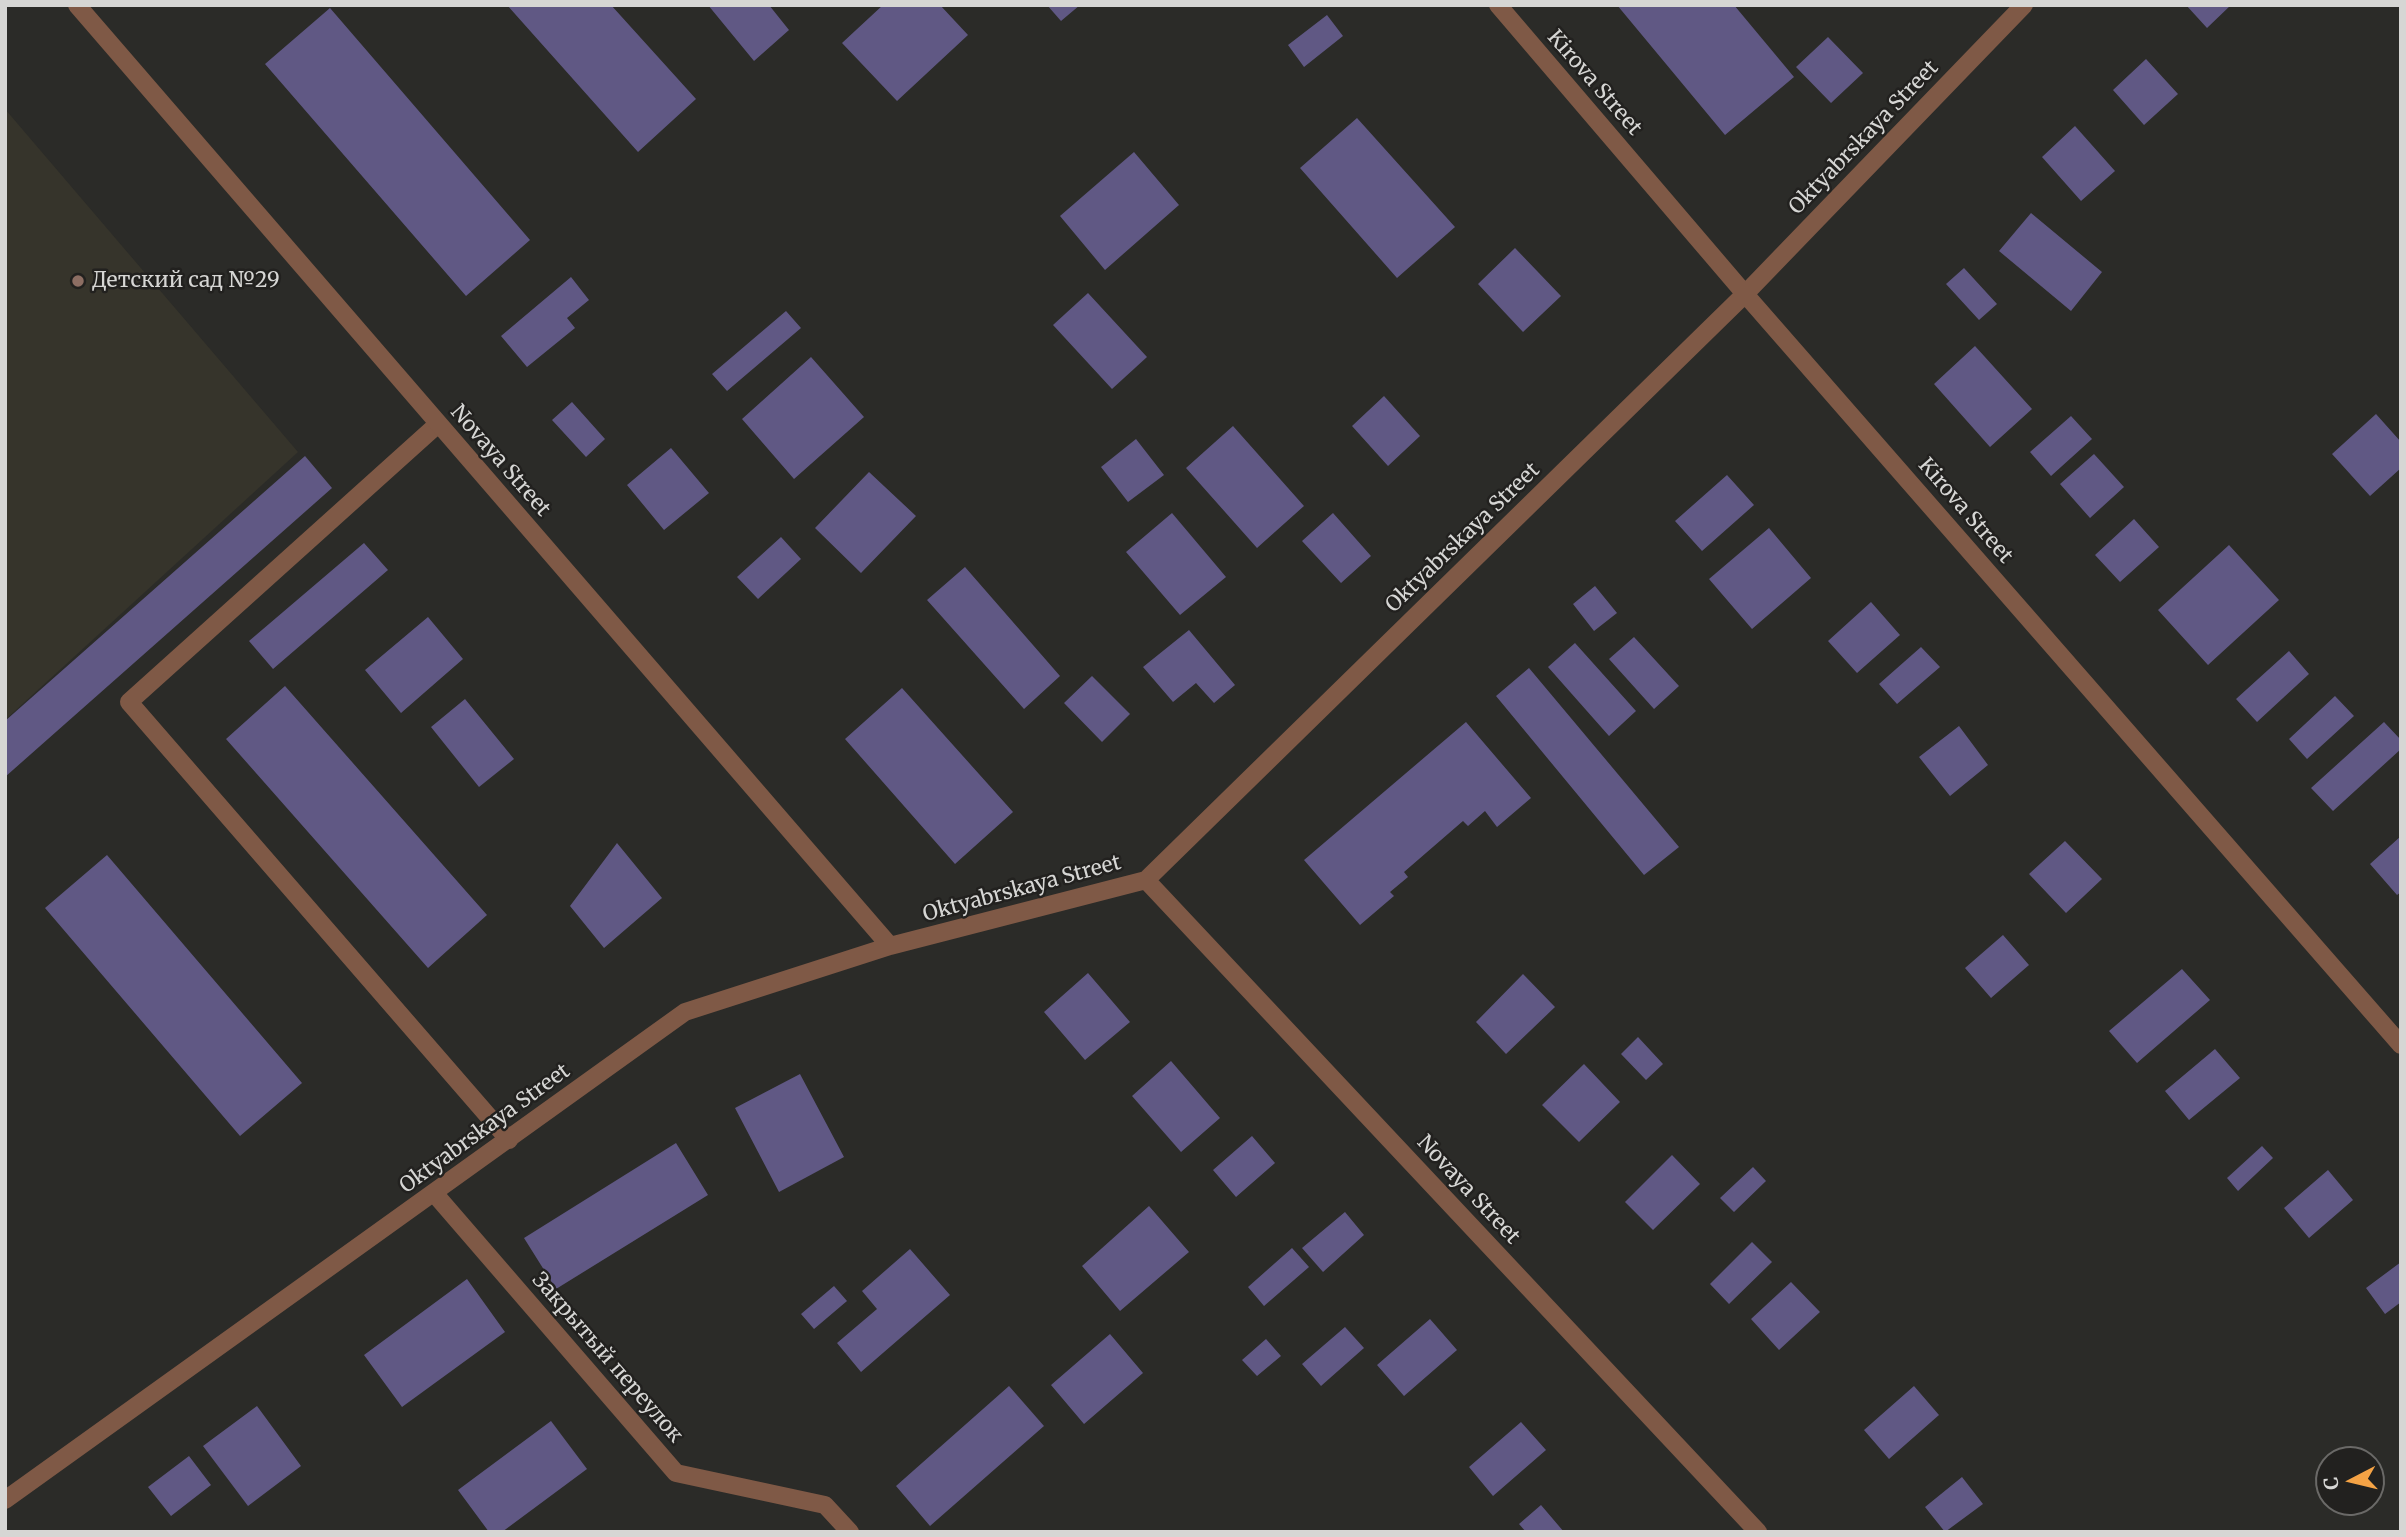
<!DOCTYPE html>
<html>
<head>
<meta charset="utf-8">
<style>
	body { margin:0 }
	#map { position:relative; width:2406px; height:1537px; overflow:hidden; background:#2b2b28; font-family:Merriweather,serif }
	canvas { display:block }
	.frame { position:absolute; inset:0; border:7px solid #d6d6d4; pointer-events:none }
	.north { position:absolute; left:2315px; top:1446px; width:70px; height:70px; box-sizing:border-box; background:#22211f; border:2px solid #6a6967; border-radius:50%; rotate:263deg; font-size:19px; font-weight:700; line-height:28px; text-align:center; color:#d6d6d4 }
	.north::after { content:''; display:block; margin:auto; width:24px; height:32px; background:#f5a345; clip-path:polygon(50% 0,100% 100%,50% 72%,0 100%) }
</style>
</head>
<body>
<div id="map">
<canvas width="2406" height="1537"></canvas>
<div class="frame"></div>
<div class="north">С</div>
</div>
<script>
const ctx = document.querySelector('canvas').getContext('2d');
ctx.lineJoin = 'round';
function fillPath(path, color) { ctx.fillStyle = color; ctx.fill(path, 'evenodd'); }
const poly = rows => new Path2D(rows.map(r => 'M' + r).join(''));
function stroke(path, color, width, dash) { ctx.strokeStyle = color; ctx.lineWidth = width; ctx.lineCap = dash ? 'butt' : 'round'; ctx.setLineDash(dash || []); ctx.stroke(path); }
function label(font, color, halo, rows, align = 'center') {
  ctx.font = font + ' Merriweather,serif'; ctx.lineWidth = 5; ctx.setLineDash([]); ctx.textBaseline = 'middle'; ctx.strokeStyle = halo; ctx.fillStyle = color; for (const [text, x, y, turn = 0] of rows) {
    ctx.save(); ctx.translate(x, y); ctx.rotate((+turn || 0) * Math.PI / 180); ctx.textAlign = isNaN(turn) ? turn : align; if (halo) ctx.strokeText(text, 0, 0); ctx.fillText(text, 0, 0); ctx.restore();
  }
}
const built = poly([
	[5,109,298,452,5,720]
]);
const building = poly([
	[507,5,611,5,696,99,638,152],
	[708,5,769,5,789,30,754,61],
	[883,5,940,5,968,35,897,101,842,43],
	[1047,5,1080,5,1061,21],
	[1617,5,1734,5,1794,77,1725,135],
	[2186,5,2231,5,2207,28],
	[330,8,530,240,466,296,265,64],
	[1327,15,1343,36,1304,67,1288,45],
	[1828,37,1863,73,1831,103,1796,67],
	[2146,59,2178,94,2144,125,2113,90],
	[1357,118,1455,227,1397,278,1300,168],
	[2075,126,2115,171,2081,201,2042,157],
	[1134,152,1179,205,1105,270,1060,216],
	[2031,213,2102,272,2071,311,1999,251],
	[1515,248,1561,296,1523,332,1478,284],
	[1964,268,1997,304,1979,320,1946,284],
	[571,277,589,300,567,318,575,328,527,367,501,336],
	[1088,293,1147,357,1112,389,1053,325],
	[786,311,801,328,727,391,712,374],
	[1975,346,2032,409,1990,447,1934,384],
	[811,357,864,417,794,479,742,419],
	[1384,396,1420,436,1388,466,1352,426],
	[572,402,605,439,586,457,552,420],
	[2376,414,2401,442,2401,468,2370,496,2332,454],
	[2071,416,2092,439,2051,476,2030,452],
	[1233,426,1304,506,1257,548,1186,468],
	[1136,439,1164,475,1128,502,1101,467],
	[671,448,709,493,664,530,627,485],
	[2094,454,2124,487,2090,518,2060,484],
	[305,456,332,488,5,777,5,721],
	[869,472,916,516,861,573,815,528],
	[1727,475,1754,505,1702,551,1675,521],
	[1172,513,1226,577,1180,615,1126,552],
	[1333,513,1371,556,1341,583,1302,541],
	[2134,519,2159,547,2120,582,2095,555],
	[1769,528,1811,578,1752,629,1709,579],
	[781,537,801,559,758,599,737,577],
	[364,543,388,570,273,669,249,641],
	[2229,545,2279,600,2208,665,2158,610],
	[965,567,1060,676,1024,709,927,600],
	[1595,586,1617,613,1594,631,1573,604],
	[1871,602,1900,635,1857,673,1828,641],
	[428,617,463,659,401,713,365,670],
	[1189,630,1235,685,1214,703,1196,683,1173,702,1143,667],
	[1634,637,1679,686,1654,709,1609,659],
	[1575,643,1636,711,1609,736,1548,667],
	[1921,647,1940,667,1897,704,1879,684],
	[2289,651,2309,674,2257,722,2236,699],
	[1529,668,1679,847,1644,875,1496,696],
	[1092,676,1130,714,1102,742,1064,703],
	[285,686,487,915,428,968,226,739],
	[902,688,1013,812,955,864,845,739],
	[2335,696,2354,716,2307,759,2289,739],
	[465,699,514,759,479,787,431,727],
	[1466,722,1531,798,1497,827,1485,811,1468,826,1463,821,1404,872,1408,877,1390,892,1394,896,1360,925,1304,860],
	[2384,722,2401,740,2401,749,2333,811,2311,788],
	[1959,726,1988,765,1950,796,1919,757],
	[2401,836,2401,892,2397,895,2370,864],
	[2065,841,2102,879,2066,913,2029,874],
	[617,843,662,898,604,948,570,906],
	[107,855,302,1083,240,1136,45,908],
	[2003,935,2029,965,1991,998,1965,968],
	[2182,969,2210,1000,2137,1063,2109,1031],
	[1088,973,1130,1022,1085,1060,1044,1012],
	[1523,974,1555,1007,1506,1054,1476,1022],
	[1638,1037,1663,1064,1646,1080,1621,1054],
	[2215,1049,2240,1078,2189,1120,2165,1091],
	[1171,1061,1220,1118,1181,1152,1132,1096],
	[1584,1064,1620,1102,1579,1142,1542,1105],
	[800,1074,844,1157,779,1192,735,1108],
	[1252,1136,1275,1163,1236,1197,1213,1170],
	[676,1143,708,1195,556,1289,524,1238],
	[2262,1146,2273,1158,2238,1191,2227,1178],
	[1672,1155,1700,1184,1653,1230,1625,1202],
	[1753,1167,1766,1181,1734,1212,1720,1198],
	[2328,1170,2353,1200,2309,1238,2284,1208],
	[1149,1206,1189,1252,1120,1311,1082,1266],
	[1345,1212,1364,1235,1323,1272,1302,1248],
	[1752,1242,1772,1262,1729,1304,1710,1284],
	[1292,1248,1309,1267,1264,1306,1248,1287],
	[910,1249,950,1295,861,1372,837,1343,877,1309,862,1291],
	[2401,1262,2401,1302,2385,1314,2366,1288],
	[467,1279,505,1332,402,1407,364,1355],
	[1791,1282,1820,1312,1779,1350,1751,1319],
	[834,1286,847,1301,814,1329,801,1314],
	[1430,1319,1457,1350,1404,1396,1377,1365],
	[1345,1327,1364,1348,1321,1386,1302,1364],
	[1110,1334,1143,1373,1084,1424,1051,1385],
	[1266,1339,1281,1356,1257,1376,1242,1360],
	[1009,1386,1044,1426,930,1526,896,1486],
	[1914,1386,1939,1415,1889,1459,1864,1430],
	[257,1406,301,1466,248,1506,203,1446],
	[551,1421,587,1469,502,1532,489,1532,458,1490],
	[1521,1422,1546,1450,1493,1496,1469,1467],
	[189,1456,211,1485,171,1516,148,1487],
	[1962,1477,1983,1504,1945,1532,1925,1507],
	[1541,1505,1564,1532,1526,1532,1519,1524]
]);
const lane = poly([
	[438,424,129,702,509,1140]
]);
const street = poly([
	[77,5,890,946],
	[1498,5,1745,294,2401,1045],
	[1146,880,1758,1532],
	[434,1193,676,1473,825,1505,850,1532],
	[5,1500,685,1012,890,946,1146,880,1745,294,2024,5]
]);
const markers = [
	[78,281,7,"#8d6e63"]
];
const streetNames = [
	["Kirova Street",1594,83,49],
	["Oktyabrskaya Street",1864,138,-46],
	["Novaya Street",500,461,49],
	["Kirova Street",1965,511,49],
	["Oktyabrskaya Street",1463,538,-44],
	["Oktyabrskaya Street",1022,889,-15],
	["Oktyabrskaya Street",485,1129,-36],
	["Novaya Street",1468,1190,47],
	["Закрытый переулок",607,1358,49]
];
const poiNames = [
	["Детский сад №29",92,281]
];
fillPath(built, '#36342b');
fillPath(building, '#605884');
stroke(lane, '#7f5946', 18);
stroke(street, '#7f5946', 18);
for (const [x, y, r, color] of markers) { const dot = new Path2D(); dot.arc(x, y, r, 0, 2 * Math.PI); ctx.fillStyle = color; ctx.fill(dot); stroke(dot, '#22211f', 2.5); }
label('21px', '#d6d6d4', '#22211f', streetNames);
label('21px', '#d6d6d4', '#22211f', poiNames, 'left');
</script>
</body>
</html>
